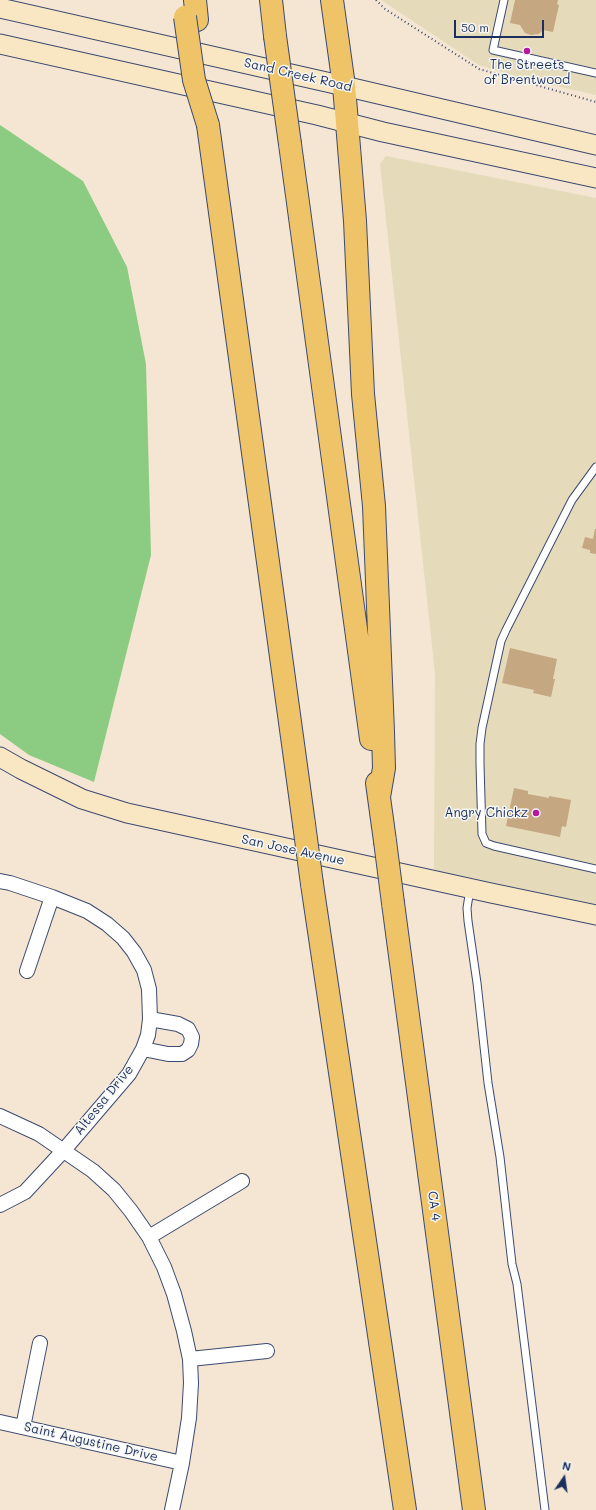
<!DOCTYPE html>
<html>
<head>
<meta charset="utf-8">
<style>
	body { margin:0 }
	#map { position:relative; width:596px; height:1510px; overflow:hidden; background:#f4e6d2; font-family:Mali,sans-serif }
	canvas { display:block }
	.north { position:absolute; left:544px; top:1458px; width:40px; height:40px; -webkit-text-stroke:3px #f6f6f2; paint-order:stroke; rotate:13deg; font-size:11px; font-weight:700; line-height:16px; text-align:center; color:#1b2f5e }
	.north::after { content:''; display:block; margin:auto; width:14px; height:18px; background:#1b2f5e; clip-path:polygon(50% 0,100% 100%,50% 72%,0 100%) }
	.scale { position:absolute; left:454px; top:20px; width:90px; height:18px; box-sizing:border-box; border:2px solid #1b2f5e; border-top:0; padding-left:5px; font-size:12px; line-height:14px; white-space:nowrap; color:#1b2f5e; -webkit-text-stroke:3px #f6f6f2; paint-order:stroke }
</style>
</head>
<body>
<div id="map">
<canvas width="596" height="1510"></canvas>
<div class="north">N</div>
<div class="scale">50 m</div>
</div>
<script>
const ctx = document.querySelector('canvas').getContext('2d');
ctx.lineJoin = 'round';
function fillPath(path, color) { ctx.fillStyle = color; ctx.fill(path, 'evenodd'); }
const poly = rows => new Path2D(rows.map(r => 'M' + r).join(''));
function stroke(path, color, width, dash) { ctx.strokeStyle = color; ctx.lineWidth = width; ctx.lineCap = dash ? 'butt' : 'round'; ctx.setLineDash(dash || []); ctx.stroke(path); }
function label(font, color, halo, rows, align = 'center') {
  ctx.font = font + ' Mali,sans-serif'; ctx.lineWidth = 3; ctx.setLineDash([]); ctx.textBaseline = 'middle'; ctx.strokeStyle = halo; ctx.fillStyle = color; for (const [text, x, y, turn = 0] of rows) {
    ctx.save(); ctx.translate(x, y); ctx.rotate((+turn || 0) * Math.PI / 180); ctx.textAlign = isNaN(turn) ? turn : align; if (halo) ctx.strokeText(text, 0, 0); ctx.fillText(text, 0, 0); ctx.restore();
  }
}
const built = poly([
	[381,0,596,0,596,95,521,78,479,65],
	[386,156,596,198,596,905,434,870,435,674,380,164]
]);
const green = poly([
	[0,125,83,181,127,267,146,364,151,555,94,782,29,755,0,734]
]);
const building = poly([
	[515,0,558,0,557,4,559,5,553,32,543,30,539,34,531,35,525,33,520,25,510,23],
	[595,529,596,529,596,554,590,553,590,550,582,548,585,537,593,539],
	[510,648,557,659,553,679,555,679,551,697,533,693,534,690,502,683],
	[514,788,528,791,528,794,549,798,549,796,571,800,566,827,562,826,560,837,506,826]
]);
const path = poly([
	[376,0,385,9,479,69,596,102]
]);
const lane = poly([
	[504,0,493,50,596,73],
	[596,467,572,500,506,630,501,641,482,728,480,744,480,764,482,834,486,843,494,846,596,869],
	[470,889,467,908,468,921,477,983,488,1083,500,1157,512,1264,517,1284,545,1510]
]);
const street = poly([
	[0,881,10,883,52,897,87,911,107,924,123,938,134,952,144,970,149,989,150,1019,148,1035,143,1049,129,1074,64,1150,25,1192,0,1205],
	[27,971,52,897],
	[143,1049,168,1054,182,1054,188,1050,191,1044,192,1037,188,1029,178,1024,150,1019],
	[0,1116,39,1134,93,1171,114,1190,131,1211,149,1237,164,1267,174,1294,184,1331,190,1359,191,1383,189,1418,182,1463,172,1510],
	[149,1237,242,1181],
	[190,1359,267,1351],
	[0,1422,182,1463],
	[23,1427,40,1343]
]);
const secondary = poly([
	[0,8,344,86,596,145],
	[0,44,317,115,383,132,596,178],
	[0,757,21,769,82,799,127,813,491,893,596,915]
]);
const highway = poly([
	[195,0,197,20],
	[271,0,275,36],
	[332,0,344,86,355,221,363,394,374,506,383,732,384,768,379,797],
	[208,125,304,824],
	[290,144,371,739],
	[377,783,385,841],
	[312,884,405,1510],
	[393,903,474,1510]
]);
const highwayBridge = poly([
	[185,17,194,80,208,125],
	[275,36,290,144],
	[304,824,312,884],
	[385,841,393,903]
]);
const markers = [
	[527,51,4,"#b5179e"],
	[536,813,4,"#b5179e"]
];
const poiNames = [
	["The Streets",527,65],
	["of Brentwood",527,80],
	["Angry Chickz",528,813,"right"]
];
const streetNames = [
	["Sand Creek Road",298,75,13],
	["San Jose Avenue",293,850,12],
	["Altessa Drive",104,1100,-51],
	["CA 4",434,1206,82],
	["Saint Augustine Drive",91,1442,13]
];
fillPath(built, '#e5dbba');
fillPath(green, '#8bcb82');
fillPath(building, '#c5a782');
stroke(lane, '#3c4a6f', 9);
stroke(street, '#3c4a6f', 16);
stroke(secondary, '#3c4a6f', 21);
stroke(highway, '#3c4a6f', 24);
stroke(path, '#3c4a6f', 2, [1, 3]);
stroke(lane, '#fff', 7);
stroke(street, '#fff', 14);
stroke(secondary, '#f9e7c3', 19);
stroke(highway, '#efc469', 22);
stroke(highwayBridge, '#3c4a6f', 24, []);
stroke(highwayBridge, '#efc469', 22);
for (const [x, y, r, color] of markers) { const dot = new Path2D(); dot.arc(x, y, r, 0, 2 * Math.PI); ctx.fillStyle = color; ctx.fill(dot); stroke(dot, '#f6f6f2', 1.5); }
label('13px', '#1b2f5e', '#f6f6f2', poiNames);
label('13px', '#1b2f5e', '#f6f6f2', streetNames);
</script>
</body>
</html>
